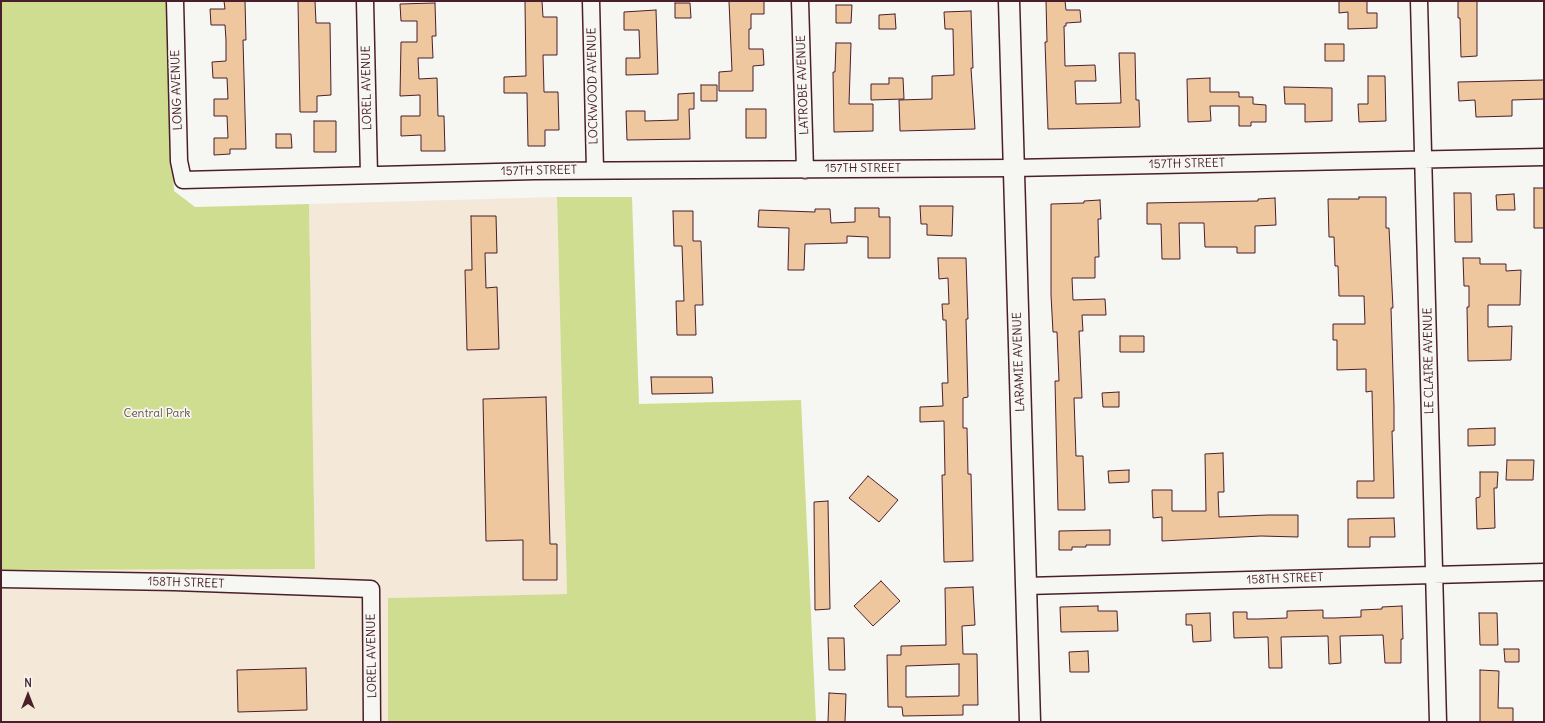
<!DOCTYPE html>
<html>
<head>
<meta charset="utf-8">
<style>
	body { margin:0 }
	#map { position:relative; width:1545px; height:723px; overflow:hidden; background:#f6f6f2; font-family:Delius,sans-serif }
	canvas { display:block }
	.frame { position:absolute; inset:0; border:2px solid #4a1f2b; pointer-events:none }
	.north { position:absolute; left:8px; top:675px; width:40px; height:40px; -webkit-text-stroke:3px #f6f6f2; paint-order:stroke; rotate:0deg; font-size:11px; font-weight:700; line-height:16px; text-align:center; color:#4a1f2b }
	.north::after { content:''; display:block; margin:auto; width:14px; height:18px; background:#4a1f2b; clip-path:polygon(50% 0,100% 100%,50% 72%,0 100%) }
</style>
</head>
<body>
<div id="map">
<canvas width="1545" height="723"></canvas>
<div class="frame"></div>
<div class="north">N</div>
</div>
<script>
const ctx = document.querySelector('canvas').getContext('2d');
ctx.lineJoin = 'round';
function fillPath(path, color) { ctx.fillStyle = color; ctx.fill(path, 'evenodd'); }
const poly = rows => new Path2D(rows.map(r => 'M' + r).join(''));
function stroke(path, color, width, dash) { ctx.strokeStyle = color; ctx.lineWidth = width; ctx.lineCap = dash ? 'butt' : 'round'; ctx.setLineDash(dash || []); ctx.stroke(path); }
function label(font, color, halo, rows, align = 'center') {
  ctx.font = font + ' Delius,sans-serif'; ctx.lineWidth = 3.5; ctx.setLineDash([]); ctx.textBaseline = 'middle'; ctx.strokeStyle = halo; ctx.fillStyle = color; for (const [text, x, y, turn = 0] of rows) {
    ctx.save(); ctx.translate(x, y); ctx.rotate((+turn || 0) * Math.PI / 180); ctx.textAlign = isNaN(turn) ? turn : align; if (halo) ctx.strokeText(text, 0, 0); ctx.fillText(text, 0, 0); ctx.restore();
  }
}
const built = poly([
	[557,197,567,594,388,598,388,722,1,722,1,570,315,569,309,204]
]);
const green = poly([
	[1,1,166,1,174,191,195,207,309,204,315,569,1,570],
	[557,197,632,197,639,404,801,400,816,722,388,722,388,598,567,594]
]);
const building = poly([
	[224,1,245,1,246,40,243,40,246,149,230,149,230,154,214,155,214,138,228,138,227,116,214,116,214,99,228,99,227,78,213,78,212,62,226,61,226,40,225,25,211,25,210,9,225,9,224,1],
	[298,1,315,1,316,23,330,23,331,95,317,96,317,112,300,112,298,1],
	[525,1,542,1,543,17,557,17,557,55,543,55,544,92,558,92,559,130,545,130,545,146,528,146,527,93,504,93,504,77,526,76,525,1],
	[729,1,764,1,764,14,751,14,751,29,749,29,749,49,763,49,764,65,753,66,753,91,719,91,719,72,732,71,729,1],
	[1046,1,1065,1,1066,10,1080,10,1081,22,1066,23,1066,26,1064,26,1065,66,1095,65,1096,81,1075,81,1076,104,1121,103,1119,53,1135,53,1136,100,1139,100,1140,127,1048,129,1045,42,1047,42,1046,1],
	[1339,1,1367,1,1367,13,1377,13,1377,28,1348,29,1348,12,1339,13,1339,1],
	[1458,1,1477,1,1477,56,1461,57,1460,18,1458,18,1458,1],
	[435,3,436,36,432,36,433,58,418,58,419,79,437,78,438,116,444,116,445,151,421,151,421,135,401,136,401,116,420,116,420,95,400,96,401,42,417,42,417,21,401,21,400,4,435,3],
	[675,3,690,3,691,18,675,18,675,3],
	[836,5,852,5,851,23,836,23,836,5],
	[656,10,658,74,626,75,626,58,640,58,639,30,624,30,624,12,656,10],
	[971,11,973,68,971,68,975,129,900,131,899,100,932,99,932,76,954,75,953,29,945,29,944,12,971,11],
	[895,14,896,29,879,29,879,15,895,14],
	[836,43,851,43,849,104,873,104,873,131,834,132,833,72,835,72,836,43],
	[1325,44,1344,44,1344,61,1325,61,1325,44],
	[1368,76,1385,76,1386,121,1359,122,1358,104,1368,104,1368,76],
	[889,78,903,78,904,99,871,100,871,84,889,84,889,78],
	[1210,78,1210,92,1239,92,1239,97,1253,97,1253,104,1266,105,1266,122,1251,122,1251,126,1239,126,1239,106,1210,106,1211,121,1188,122,1187,79,1210,78],
	[1544,80,1544,99,1512,100,1512,116,1476,117,1475,100,1459,101,1458,82,1544,80],
	[701,85,717,85,717,101,701,101,701,85],
	[1284,87,1332,88,1332,121,1305,122,1305,104,1285,104,1284,87],
	[694,93,694,109,689,109,690,139,627,140,626,111,645,111,645,121,678,120,678,94,694,93],
	[746,109,766,109,766,138,746,138,746,109],
	[314,121,336,121,336,152,314,152,314,121],
	[276,134,291,134,292,148,276,148,276,134],
	[1534,188,1544,188,1544,228,1534,228,1534,188],
	[1454,193,1471,193,1472,242,1455,242,1454,193],
	[1514,194,1515,210,1497,210,1496,195,1514,194],
	[1359,197,1386,197,1386,228,1389,228,1393,308,1391,308,1394,407,1394,431,1392,431,1394,498,1357,498,1357,481,1374,481,1372,391,1366,392,1366,369,1337,370,1337,340,1333,340,1333,324,1365,324,1364,296,1339,296,1338,266,1335,266,1334,237,1329,237,1328,199,1359,199,1359,197],
	[1275,198,1276,225,1255,226,1255,253,1237,253,1237,247,1205,247,1204,223,1179,223,1180,259,1162,259,1161,224,1147,224,1147,203,1258,201,1258,199,1275,198],
	[1100,200,1101,219,1098,219,1099,257,1095,257,1095,278,1072,278,1073,300,1105,299,1106,315,1082,315,1083,331,1079,331,1082,398,1074,398,1076,456,1083,456,1085,510,1058,510,1055,381,1059,381,1057,332,1053,332,1051,295,1051,204,1084,203,1084,201,1100,200],
	[920,206,953,206,952,236,927,235,927,224,921,224,920,206],
	[855,208,879,208,879,217,890,217,890,258,868,258,868,237,847,236,847,243,805,244,804,270,788,270,789,228,758,227,759,210,815,212,815,209,830,209,831,223,855,222,855,208],
	[673,211,693,211,693,241,701,241,703,305,695,305,696,335,677,335,676,301,684,301,682,246,674,246,673,211],
	[471,216,496,216,497,253,485,253,486,288,497,287,499,349,467,350,465,270,472,270,471,216],
	[938,258,966,258,968,319,966,319,968,397,963,398,963,428,967,428,968,474,971,474,973,561,944,562,942,475,945,475,944,421,920,422,920,407,943,406,942,383,948,383,946,320,943,320,942,304,949,304,948,278,939,279,938,258],
	[1463,258,1480,258,1480,264,1506,264,1506,271,1521,270,1520,305,1488,305,1488,327,1512,326,1511,360,1468,361,1467,307,1469,307,1469,286,1464,286,1463,258],
	[1120,336,1144,336,1144,352,1120,352,1120,336],
	[651,377,712,377,713,393,652,394,651,377],
	[1119,392,1119,407,1103,407,1102,393,1119,392],
	[546,397,550,544,557,544,557,580,523,580,523,540,486,541,483,399,546,397],
	[1495,428,1495,445,1468,446,1468,429,1495,428],
	[1223,453,1224,492,1218,492,1219,517,1268,515,1298,515,1298,537,1261,536,1162,541,1162,517,1153,518,1152,490,1172,490,1172,511,1206,511,1205,454,1223,453],
	[1507,460,1534,460,1533,480,1506,480,1507,460],
	[1129,470,1129,482,1109,483,1108,471,1129,470],
	[1480,472,1498,472,1497,488,1494,488,1495,528,1477,529,1476,498,1480,497,1480,472],
	[868,476,898,500,879,522,849,498,868,476],
	[828,501,830,609,815,610,814,502,828,501],
	[1394,518,1395,537,1370,537,1370,547,1348,547,1348,519,1394,518],
	[1110,530,1110,545,1086,545,1086,547,1072,547,1072,550,1059,550,1059,531,1110,530],
	[881,581,900,601,873,626,854,606,881,581],
	[973,587,975,625,962,626,963,654,977,654,978,705,963,705,963,715,903,716,902,707,888,707,887,655,901,655,901,646,946,645,945,588,973,587],
	[959,664,959,696,906,697,906,666,959,664],
	[1098,606,1098,611,1117,611,1118,631,1061,632,1060,607,1098,606],
	[1402,606,1403,639,1401,639,1401,663,1385,663,1383,635,1340,636,1341,663,1329,664,1328,636,1281,637,1282,668,1269,668,1268,637,1234,638,1233,612,1247,612,1247,619,1258,619,1287,618,1287,611,1323,610,1323,618,1334,618,1361,617,1361,610,1382,609,1382,607,1402,606],
	[1210,613,1211,641,1193,642,1192,625,1186,625,1186,614,1210,613],
	[1479,613,1497,613,1498,645,1480,645,1479,613],
	[828,638,844,638,845,670,829,670,828,638],
	[1504,649,1519,649,1519,662,1505,662,1504,649],
	[1088,651,1089,672,1070,672,1069,652,1088,651],
	[306,668,307,710,238,712,237,670,306,668],
	[1480,670,1499,671,1498,708,1513,708,1513,722,1480,722,1480,670],
	[829,693,846,694,845,722,828,722,829,693]
]);
const minor = poly([
	[175,1,179,161,183,180,535,171,1013,168,1544,157],
	[365,1,369,175],
	[591,1,595,170],
	[800,1,805,170],
	[1419,1,1438,722],
	[1,579,174,582,371,589,372,722],
	[1026,586,1544,572]
]);
const tertiary = poly([
	[1009,1,1030,722]
]);
const streetNames = [
	["LATROBE AVENUE",803,85,-92],
	["LOCKWOOD AVENUE",593,86,-91],
	["LOREL AVENUE",367,88,-91],
	["LONG AVENUE",177,90,-92],
	["157TH STREET",1187,164,-1],
	["157TH STREET",863,169],
	["157TH STREET",539,171,-1],
	["LE CLAIRE AVENUE",1429,361,-91],
	["LARAMIE AVENUE",1019,362,-92],
	["158TH STREET",1285,579,-2],
	["158TH STREET",186,583,2],
	["LOREL AVENUE",372,656,-91]
];
const parkNames = [
	["Central Park",157,414]
];
fillPath(built, '#f4e8d9');
fillPath(green, '#cfdd90');
fillPath(building, '#eec79e');
stroke(building, '#4a1f2b', 1);
stroke(minor, '#4a1f2b', 19);
stroke(tertiary, '#4a1f2b', 23);
stroke(minor, '#f6f6f2', 16);
stroke(tertiary, '#f6f6f2', 20);
label('12px', '#4a1f2b', '#f6f6f2', streetNames);
label('12px', '#6b4e44', '#f6f6f2', parkNames);
</script>
</body>
</html>
